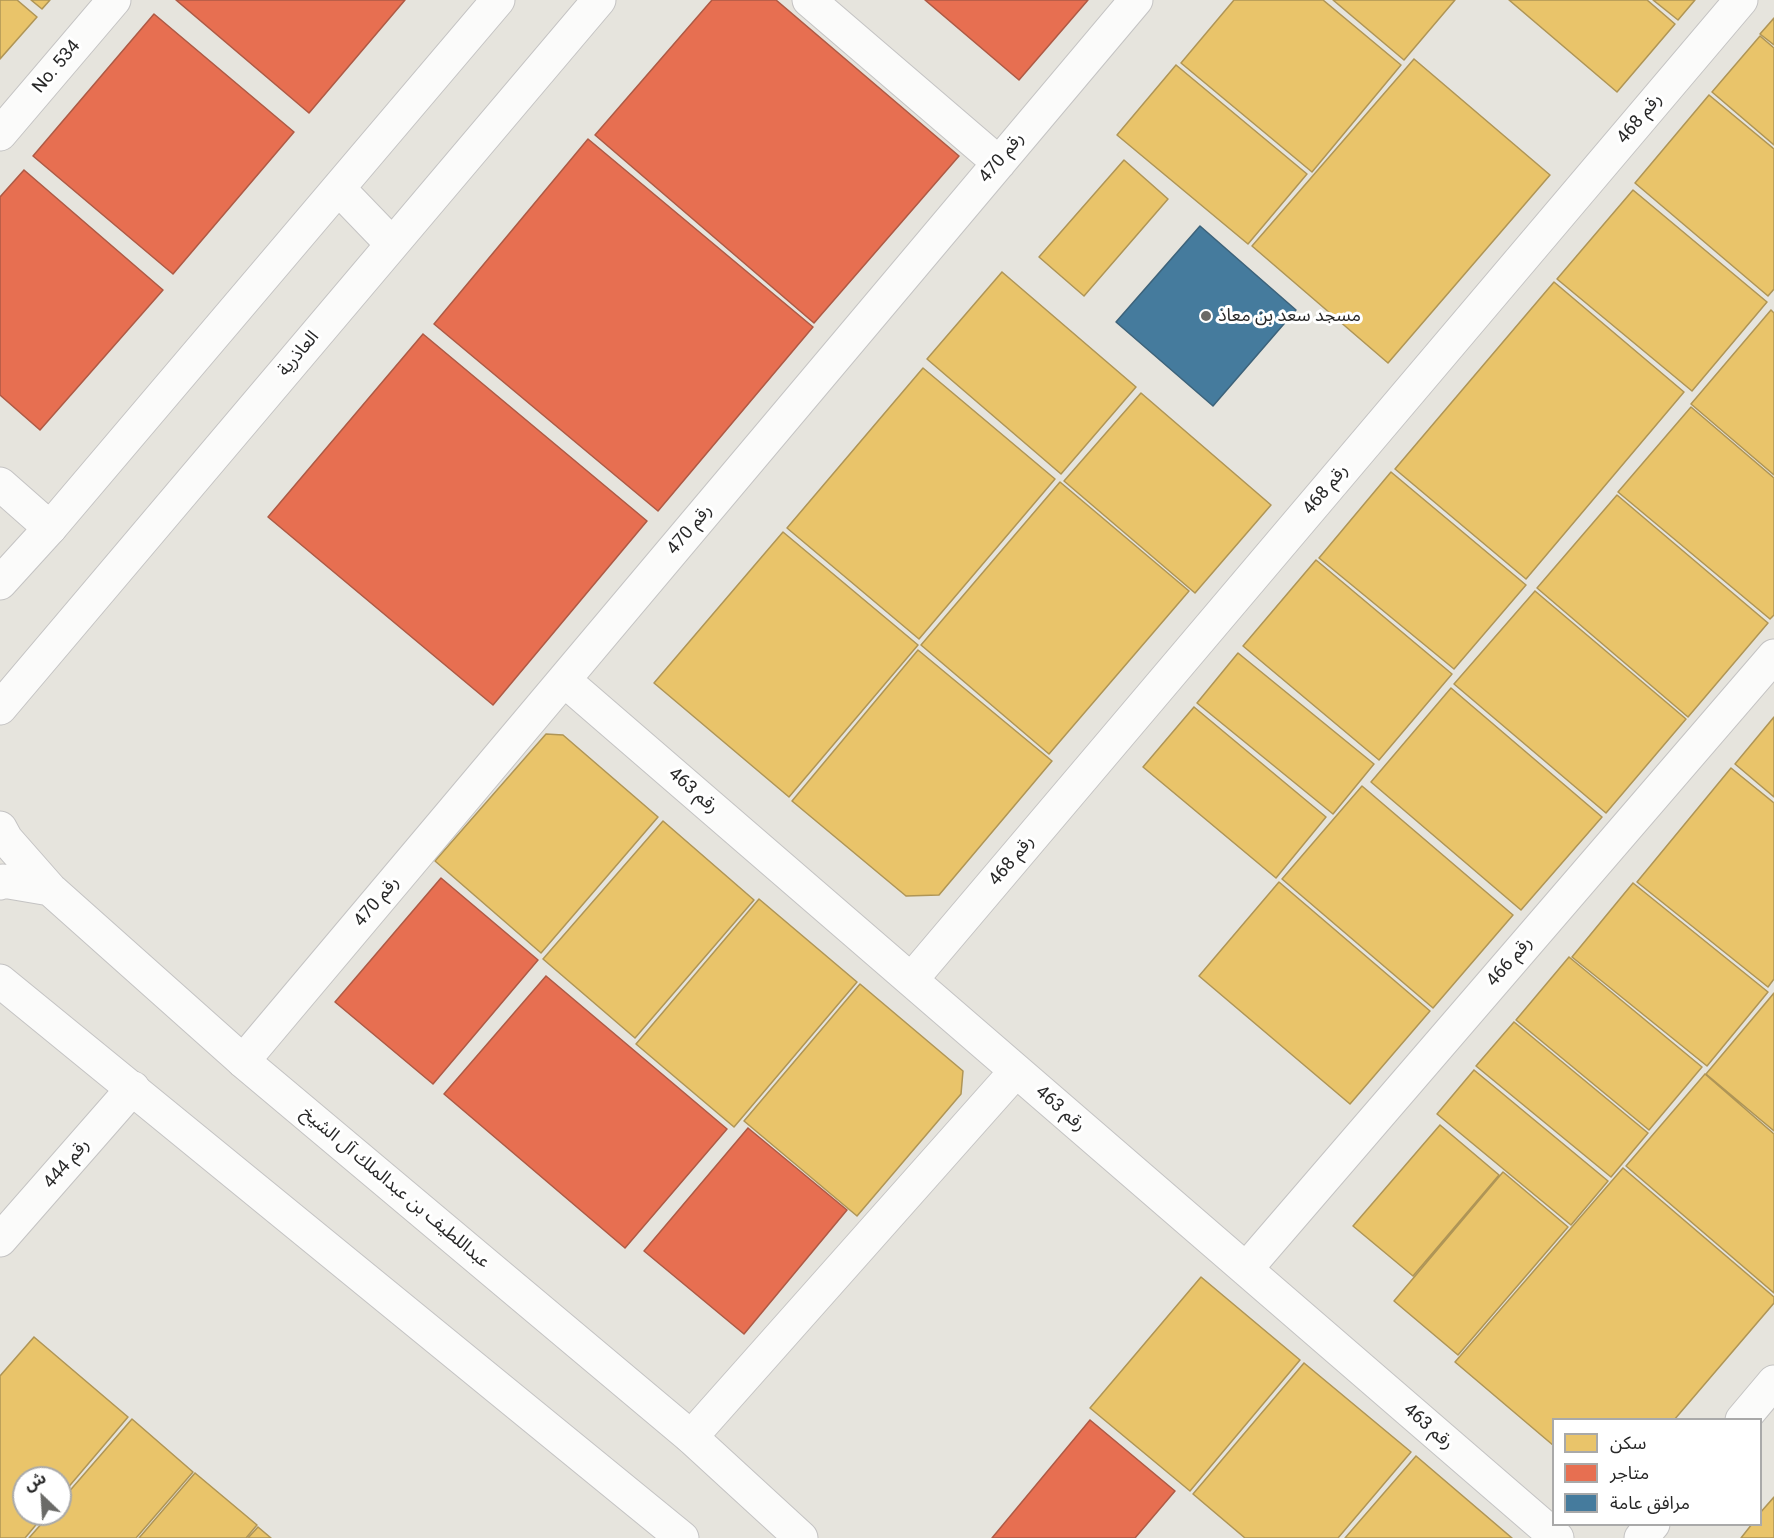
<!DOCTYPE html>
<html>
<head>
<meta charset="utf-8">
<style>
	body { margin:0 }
	#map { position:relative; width:1774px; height:1538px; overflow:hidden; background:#e6e4dd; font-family:Roboto,"Noto Sans Arabic",sans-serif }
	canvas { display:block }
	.legend { position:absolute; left:1552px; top:1418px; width:210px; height:108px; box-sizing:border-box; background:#fff; border:2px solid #a9a9a9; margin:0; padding:8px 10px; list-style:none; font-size:18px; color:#282828 }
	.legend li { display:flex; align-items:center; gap:12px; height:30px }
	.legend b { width:30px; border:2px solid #a9a9a9 }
	.north { position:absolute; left:12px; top:1466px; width:60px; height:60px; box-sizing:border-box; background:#fff; border:2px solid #a9a9a9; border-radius:50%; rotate:335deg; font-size:16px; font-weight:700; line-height:24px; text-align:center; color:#282828 }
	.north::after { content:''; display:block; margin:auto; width:21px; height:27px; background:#6a6a67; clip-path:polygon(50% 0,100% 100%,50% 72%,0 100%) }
</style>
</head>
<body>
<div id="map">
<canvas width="1774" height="1538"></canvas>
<ul class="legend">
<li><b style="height:16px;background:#e9c46a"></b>سكن</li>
<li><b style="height:16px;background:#e76f51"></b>متاجر</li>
<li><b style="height:16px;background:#457b9d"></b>مرافق عامة</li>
</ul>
<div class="north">ش</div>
</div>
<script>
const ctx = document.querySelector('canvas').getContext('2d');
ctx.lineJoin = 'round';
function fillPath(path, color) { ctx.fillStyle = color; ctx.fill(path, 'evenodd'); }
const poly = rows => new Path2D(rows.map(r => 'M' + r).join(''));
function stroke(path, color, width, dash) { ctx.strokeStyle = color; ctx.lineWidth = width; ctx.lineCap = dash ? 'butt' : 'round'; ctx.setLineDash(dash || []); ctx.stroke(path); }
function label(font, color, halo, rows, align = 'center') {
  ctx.font = font + ' Roboto,"Noto Sans Arabic",sans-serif'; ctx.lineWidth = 6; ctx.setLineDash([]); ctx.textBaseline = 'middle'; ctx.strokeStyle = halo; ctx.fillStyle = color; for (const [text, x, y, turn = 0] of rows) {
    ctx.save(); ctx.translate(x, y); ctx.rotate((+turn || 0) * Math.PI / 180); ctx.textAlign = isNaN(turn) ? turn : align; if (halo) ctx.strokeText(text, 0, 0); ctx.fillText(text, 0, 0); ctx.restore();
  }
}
const homes = poly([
	[0,0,17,0,37,17,0,59,0,0],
	[31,0,50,0,42,9,31,0],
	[1234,0,1323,0,1401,65,1312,172,1181,63,1234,0],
	[1333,0,1455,0,1404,60,1333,0],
	[1509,0,1647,0,1675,24,1617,92,1509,0],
	[1653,0,1695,0,1678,20,1653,0],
	[1774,18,1774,45,1760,34,1774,18],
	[1760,36,1774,48,1774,145,1712,92,1760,36],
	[1414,59,1550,175,1388,363,1252,246,1414,59],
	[1176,65,1307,174,1248,244,1117,135,1176,65],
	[1709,95,1774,149,1774,289,1768,296,1635,183,1709,95],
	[1124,160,1168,199,1084,296,1039,257,1124,160],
	[1633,190,1767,302,1692,391,1557,279,1633,190],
	[1002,272,1136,387,1061,474,927,359,1002,272],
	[1554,282,1684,392,1526,579,1395,469,1554,282],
	[1771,310,1774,313,1774,475,1691,404,1771,310],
	[923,368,1055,479,919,639,787,528,923,368],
	[1141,393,1271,505,1195,593,1064,481,1141,393],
	[1691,407,1774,478,1774,615,1770,619,1618,492,1691,407],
	[1391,472,1526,585,1454,669,1319,558,1391,472],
	[1060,482,1189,591,1049,754,921,645,1060,482],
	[1617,495,1768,623,1688,717,1537,588,1617,495],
	[783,532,918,645,789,797,654,683,783,532],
	[1316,560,1452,674,1379,760,1243,646,1316,560],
	[1535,591,1686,719,1606,813,1454,684,1535,591],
	[918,650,1052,761,939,895,906,896,792,801,918,650],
	[1238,653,1374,764,1333,814,1197,703,1238,653],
	[1451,688,1602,817,1521,910,1371,782,1451,688],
	[1194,707,1326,817,1276,878,1143,767,1194,707],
	[1774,717,1774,797,1735,764,1774,717],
	[546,734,563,735,658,817,541,953,435,861,546,734],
	[1731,768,1774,803,1774,979,1768,987,1637,882,1731,768],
	[1362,786,1513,915,1433,1008,1282,879,1362,786],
	[663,821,754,900,635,1038,543,959,663,821],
	[1279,882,1430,1011,1350,1104,1199,976,1279,882],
	[1633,883,1768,992,1707,1066,1572,957,1633,883],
	[759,899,857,982,734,1127,636,1044,759,899],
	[1569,957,1702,1067,1649,1130,1516,1020,1569,957],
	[860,984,963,1071,961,1094,857,1216,744,1121,860,984],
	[1774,993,1774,1131,1706,1074,1774,993],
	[1514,1022,1648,1133,1611,1177,1476,1066,1514,1022],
	[1474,1070,1608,1181,1571,1225,1437,1114,1474,1070],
	[1705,1074,1774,1134,1774,1293,1626,1166,1705,1074],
	[1440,1125,1499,1175,1413,1276,1353,1226,1440,1125],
	[1623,1168,1774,1297,1774,1303,1674,1420,1554,1420,1554,1446,1455,1362,1623,1168],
	[1503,1172,1568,1227,1458,1355,1394,1301,1503,1172],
	[1201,1277,1300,1360,1190,1491,1090,1408,1201,1277],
	[34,1337,128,1417,60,1497,60,1478,24,1478,24,1514,45,1514,25,1538,0,1538,0,1376,34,1337],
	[1304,1363,1411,1452,1338,1538,1245,1538,1193,1494,1304,1363],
	[132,1419,193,1472,136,1538,29,1538,50,1514,60,1514,60,1502,132,1419],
	[1416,1456,1512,1538,1345,1538,1416,1456],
	[195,1473,257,1525,246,1538,139,1538,195,1473],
	[1774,1497,1774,1538,1741,1538,1752,1524,1760,1524,1760,1513,1774,1497],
	[258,1527,271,1538,248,1538,258,1527]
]);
const shops = poly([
	[176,0,405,0,309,113,176,0],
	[712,0,776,0,959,156,814,323,595,135,712,0],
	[925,0,1088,0,1019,80,925,0],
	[154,14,294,132,173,274,33,156,154,14],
	[588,139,813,327,658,511,434,324,588,139],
	[24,170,163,290,40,430,0,395,0,197,24,170],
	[423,334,647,521,493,705,268,517,423,334],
	[441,878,538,960,433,1084,335,1002,441,878],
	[546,976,727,1129,625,1248,444,1094,546,976],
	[748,1128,847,1210,744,1334,644,1251,748,1128],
	[1090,1420,1175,1491,1135,1538,992,1538,1090,1420]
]);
const public = poly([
	[1200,226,1296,310,1213,406,1116,322,1200,226]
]);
const street = poly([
	[809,0,999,163],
	[0,134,114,0],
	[0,484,50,528],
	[564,680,1557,1538],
	[911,980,1741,0],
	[243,1061,1136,0],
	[0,1240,133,1088],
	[1246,1269,1774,656],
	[1742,1420,1774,1382],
	[691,1437,1016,1071],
	[1641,1538,1653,1524]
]);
const secondary = poly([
	[339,189,392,244],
	[0,583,50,528,498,0],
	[0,708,599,0],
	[0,828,6,839,50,889,243,1061,691,1437,801,1538],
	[0,883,3,881,50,889],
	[0,981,682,1538]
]);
const markers = [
	[1206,316,6,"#6a6a67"]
];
const streetNames = [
	["No. 534",57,67,-50],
	["رقم 468",1640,119,-50],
	["رقم 470",1002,158,-50],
	["العاذرية",299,354,-50],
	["رقم 468",1326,490,-50],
	["رقم 470",690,530,-50],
	["رقم 463",693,791,41],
	["رقم 468",1012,861,-50],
	["رقم 470",377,902,-50],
	["رقم 466",1510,962,-49],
	["رقم 463",1060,1109,41],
	["رقم 444",67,1164,-49],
	["عبداللطيف بن عبدالملك آل الشيخ",395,1188,40],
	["رقم 463",1428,1427,41]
];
const poiNames = [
	["مسجد سعد بن معاذ",1218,316]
];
fillPath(homes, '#e9c46a');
stroke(homes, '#af9556', 1.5);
fillPath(shops, '#e76f51');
stroke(shops, '#ae5a45', 1.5);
fillPath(public, '#457b9d');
stroke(public, '#3c627a', 1.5);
stroke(street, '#c4c3c3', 35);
stroke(secondary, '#c4c3c3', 35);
stroke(street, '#fbfbfa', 33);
stroke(secondary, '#fbfbfa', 33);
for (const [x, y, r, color] of markers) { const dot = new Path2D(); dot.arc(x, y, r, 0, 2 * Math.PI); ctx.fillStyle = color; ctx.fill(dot); stroke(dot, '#fff', 2); }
label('18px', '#282828', '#fff', streetNames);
label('18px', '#282828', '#fff', poiNames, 'left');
</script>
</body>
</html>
